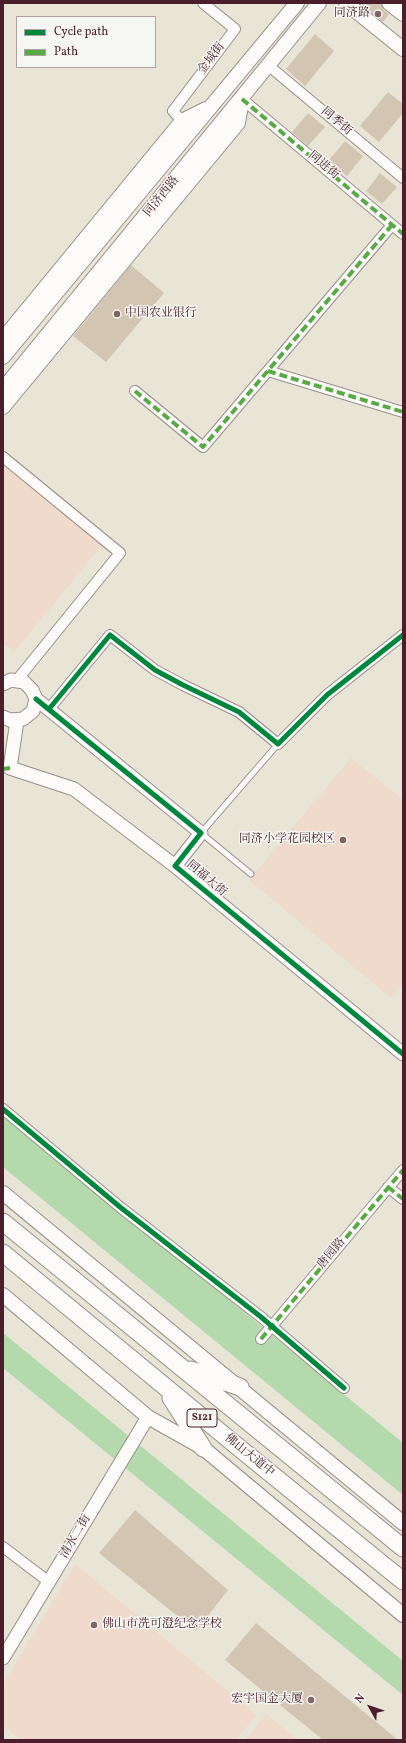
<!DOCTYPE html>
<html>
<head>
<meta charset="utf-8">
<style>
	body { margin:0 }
	#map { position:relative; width:406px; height:1743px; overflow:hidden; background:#e8e4d6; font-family:Vollkorn,serif }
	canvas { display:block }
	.frame { position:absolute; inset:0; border:4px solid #4a1f2b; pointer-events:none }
	.legend { position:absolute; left:16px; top:16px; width:140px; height:52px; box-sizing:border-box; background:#f6f6f2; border:1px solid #b1a0a2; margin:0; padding:5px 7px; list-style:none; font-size:12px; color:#4a1f2b }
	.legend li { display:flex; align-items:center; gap:8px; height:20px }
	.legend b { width:20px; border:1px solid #b1a0a2 }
	.north { position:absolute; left:350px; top:1687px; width:40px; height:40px; -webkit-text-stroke:3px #f6f6f2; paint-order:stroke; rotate:310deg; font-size:11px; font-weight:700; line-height:16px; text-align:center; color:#4a1f2b }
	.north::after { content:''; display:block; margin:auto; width:14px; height:18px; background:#4a1f2b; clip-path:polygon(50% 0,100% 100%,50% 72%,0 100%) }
</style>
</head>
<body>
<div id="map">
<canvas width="406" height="1743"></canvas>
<div class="frame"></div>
<ul class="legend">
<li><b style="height:5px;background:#00873e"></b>Cycle path</li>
<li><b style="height:5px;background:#57aa44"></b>Path</li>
</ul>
<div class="north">N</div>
</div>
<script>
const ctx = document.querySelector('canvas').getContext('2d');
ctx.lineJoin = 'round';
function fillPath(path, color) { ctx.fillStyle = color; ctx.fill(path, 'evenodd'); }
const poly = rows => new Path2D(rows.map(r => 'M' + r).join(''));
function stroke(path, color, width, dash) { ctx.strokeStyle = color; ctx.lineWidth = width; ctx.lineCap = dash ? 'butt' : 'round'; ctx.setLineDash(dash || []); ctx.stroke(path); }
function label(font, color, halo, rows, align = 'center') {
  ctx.font = font + ' Vollkorn,"Noto Serif SC",serif'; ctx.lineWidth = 3; ctx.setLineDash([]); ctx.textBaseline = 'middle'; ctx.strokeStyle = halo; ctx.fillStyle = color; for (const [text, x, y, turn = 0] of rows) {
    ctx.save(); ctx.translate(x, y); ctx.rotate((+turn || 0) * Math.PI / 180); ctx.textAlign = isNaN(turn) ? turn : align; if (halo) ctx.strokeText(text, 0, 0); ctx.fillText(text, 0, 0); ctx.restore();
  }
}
const built = poly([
	[3,462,103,544,14,652,3,643],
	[351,758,403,800,403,984,391,998,249,880],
	[75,1564,256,1715,236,1740,21,1740,3,1726,3,1685],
	[267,1714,297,1740,245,1740]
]);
const green = poly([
	[3,1113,403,1443,403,1495,3,1167],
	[3,1333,403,1661,403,1695,3,1368]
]);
const building = poly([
	[360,3,381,3,383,9,389,14,383,22],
	[315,34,334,51,305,86,286,69],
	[388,92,403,104,403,113,379,142,360,126],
	[308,113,325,127,308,146,292,132],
	[345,141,363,156,347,176,329,160],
	[380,173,397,187,382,204,366,191],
	[131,265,164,293,106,362,73,336],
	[135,1510,228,1590,196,1631,99,1553],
	[256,1623,398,1740,323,1740,225,1660]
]);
const service = poly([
	[251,874,201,833,278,744]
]);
const minor = poly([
	[269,66,403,178],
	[242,99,403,234],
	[182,121,173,111,235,29,203,3],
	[268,371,403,412],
	[135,391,203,447,392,225],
	[3,457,120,553,17,680],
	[49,709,110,635,155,670,183,685,239,712,278,744,327,695,403,635],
	[3,1109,120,1207,261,1317,344,1388],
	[388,1187,403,1199],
	[261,1339,403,1170],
	[3,1547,49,1582]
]);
const tertiary = poly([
	[3,684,11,680,24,682,32,690,36,699,33,711,23,719,10,720,3,717],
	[36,699,201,833,175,866,403,1054],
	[17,721,10,768,74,789,175,866],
	[3,1658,148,1417]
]);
const secondary = poly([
	[346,3,403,49],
	[389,3,403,14],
	[3,339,182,121,206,109],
	[3,357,297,3],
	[3,389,319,3],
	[3,407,238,123,242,100],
	[3,1193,403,1523],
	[3,1295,148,1417,203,1448,403,1615]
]);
const trunk = poly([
	[3,1222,403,1548],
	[3,1253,243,1451,403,1581],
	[191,1370,240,1387],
	[171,1398,203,1448]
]);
const quiet = poly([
	[242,99,403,234],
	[268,371,403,412],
	[135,391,203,447,392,225],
	[3,769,10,768],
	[388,1187,403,1199],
	[261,1339,403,1170]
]);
const cycleway = poly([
	[36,699,201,833,175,866,403,1054],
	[49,709,110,635,155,670,183,685,239,712,278,744,327,695,403,635],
	[3,1109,120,1207,261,1317,344,1388]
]);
const markers = [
	[378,14,4,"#816467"],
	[117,314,4,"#816467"],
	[343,840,4,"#816467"],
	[94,1625,4,"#816467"],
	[311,1700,4,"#816467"]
];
const shields = [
	[202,1418,30]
];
const shieldNames = [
	["S121",202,1418]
];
const poiNames = [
	["同济路",370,14],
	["中国农业银行",125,314,"left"],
	["同济小学花园校区",335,840],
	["佛山市冼可澄纪念学校",102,1625,"left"],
	["宏宇国金大厦",303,1700]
];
const streetNames = [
	["金城街",212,59,-53],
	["同季街",336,122,40],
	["同进街",323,166,40],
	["同济西路",162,197,-51],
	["同福大街",206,879,40],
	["唐园路",332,1254,-50],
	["佛山大道中",249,1456,39],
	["清水二街",76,1537,-59]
];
fillPath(built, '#efdacb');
fillPath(green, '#b3d9ad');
fillPath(building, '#d2c6b3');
stroke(service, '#988f8a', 7);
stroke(minor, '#988f8a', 12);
stroke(tertiary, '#988f8a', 15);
stroke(secondary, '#988f8a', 16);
stroke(trunk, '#988f8a', 19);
stroke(service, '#fcfbf9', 5);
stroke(minor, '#fcfbf9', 10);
stroke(tertiary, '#fcfbf9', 13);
stroke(secondary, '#fcfbf9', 14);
stroke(trunk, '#fcfbf9', 17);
stroke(quiet, '#57aa44', 4, [8, 4]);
stroke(cycleway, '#00873e', 5);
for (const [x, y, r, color] of markers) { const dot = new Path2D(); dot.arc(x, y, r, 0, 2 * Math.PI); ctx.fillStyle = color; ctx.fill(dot); stroke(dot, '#f6f6f2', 1.5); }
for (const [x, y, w] of shields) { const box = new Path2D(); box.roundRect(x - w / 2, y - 9, w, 18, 3); ctx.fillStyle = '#f6f6f2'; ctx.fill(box); stroke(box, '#4a1f2b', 1); }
label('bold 11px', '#4a1f2b', null, shieldNames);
label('12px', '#4a1f2b', '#f6f6f2', poiNames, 'right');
label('12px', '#4a1f2b', '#f6f6f2', streetNames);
</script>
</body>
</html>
